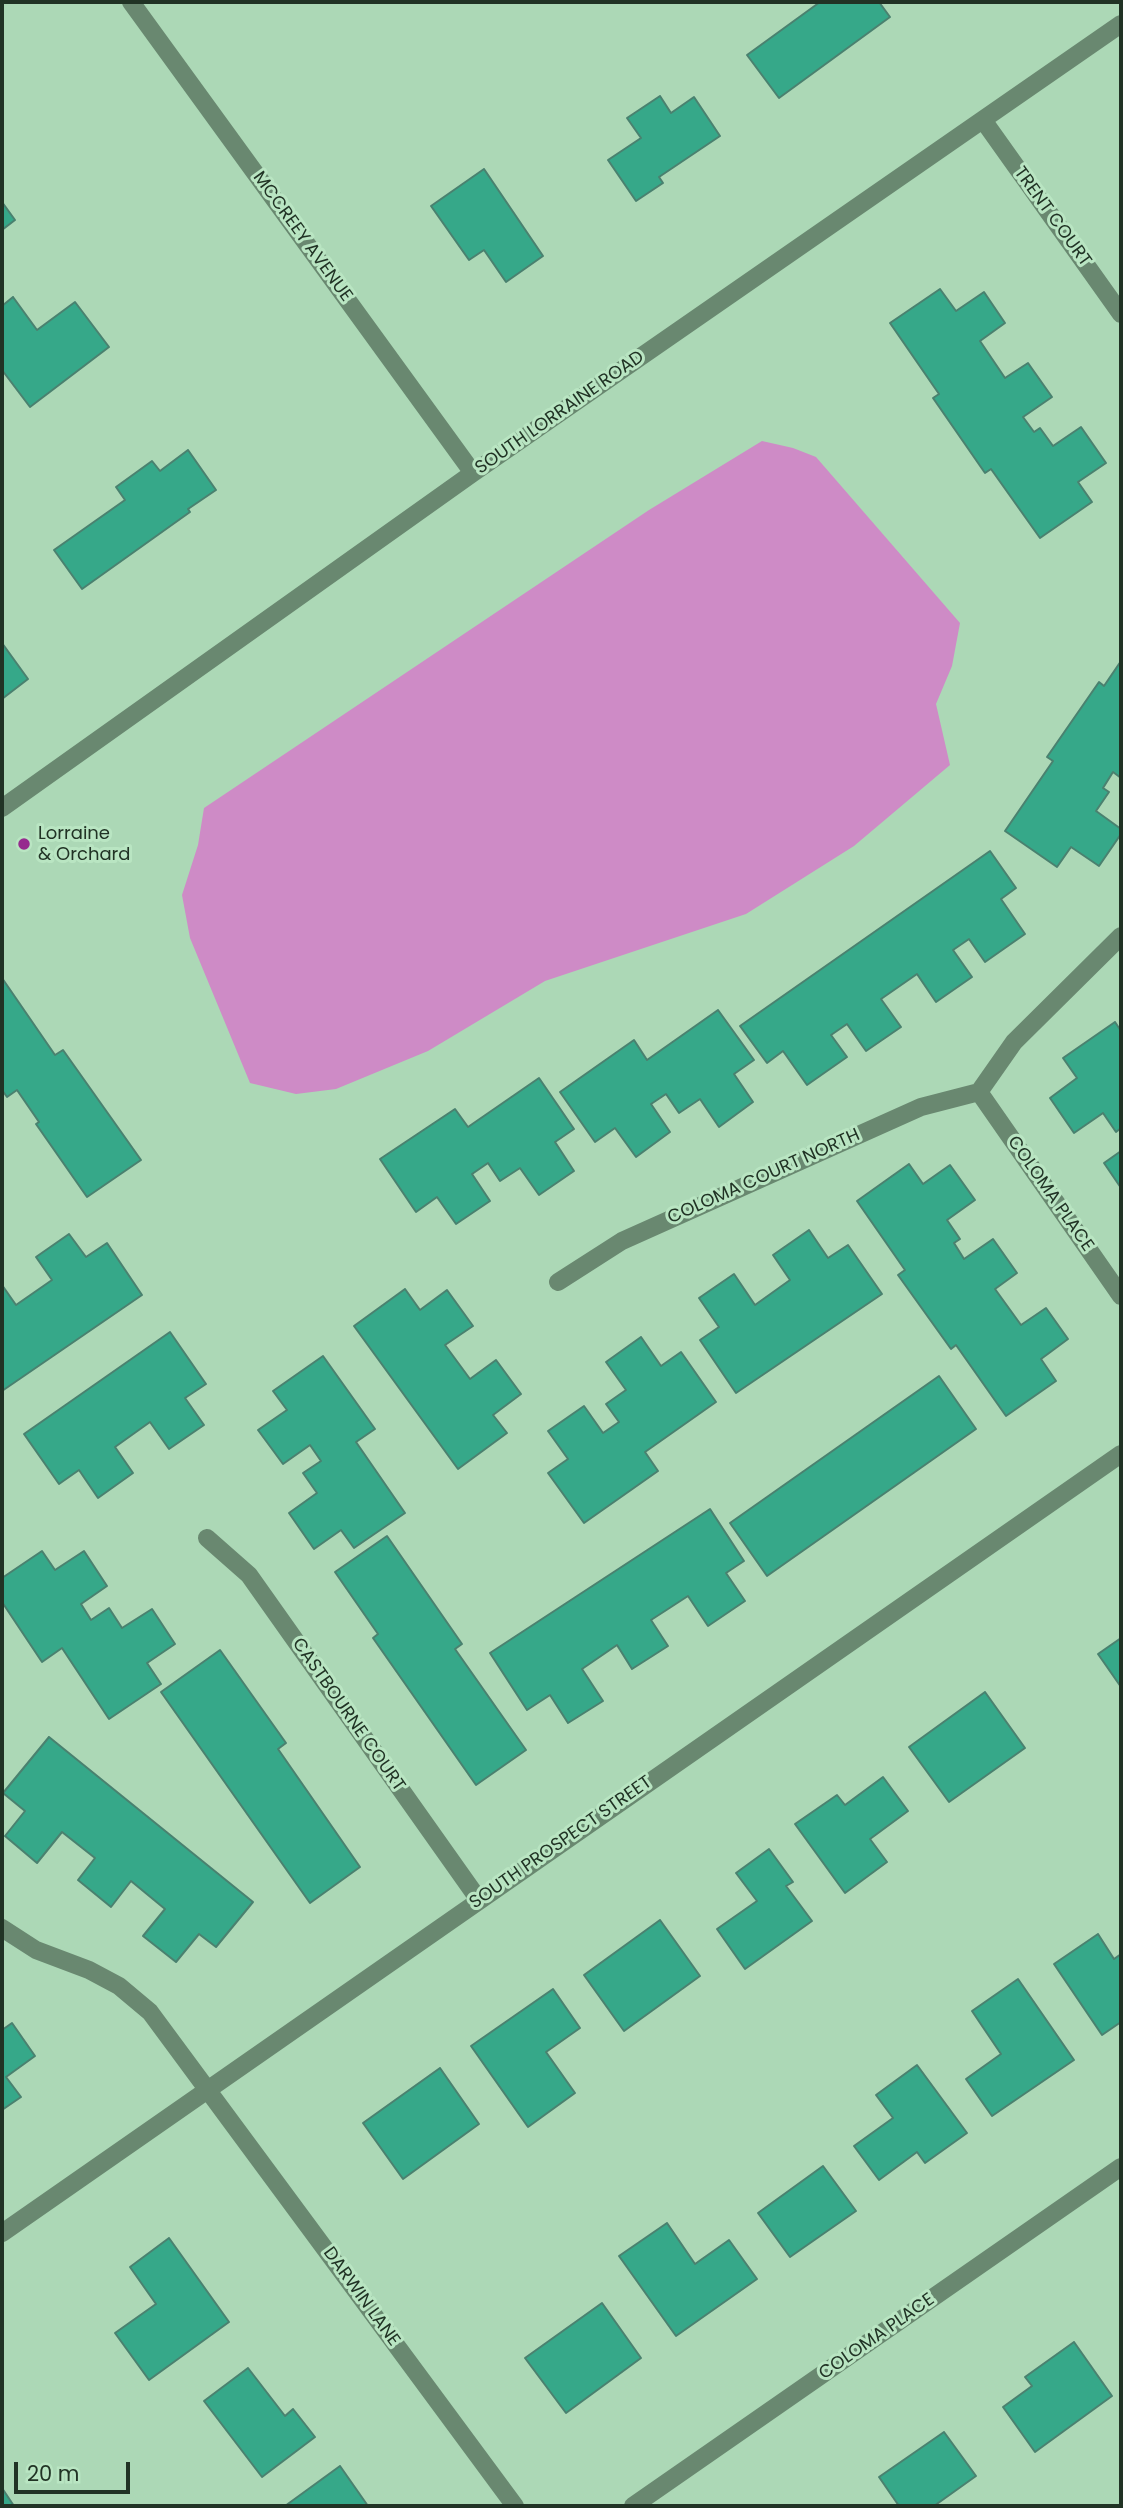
<!DOCTYPE html>
<html>
<head>
<meta charset="utf-8">
<style>
	body { margin:0 }
	#map { position:relative; width:1123px; height:2508px; overflow:hidden; background:#acd8b6; font-family:Poppins,sans-serif }
	canvas { display:block }
	.frame { position:absolute; inset:0; border:4px solid #213325; pointer-events:none }
	.scale { position:absolute; left:14px; top:2462px; width:116px; height:32px; box-sizing:border-box; border:4px solid #213325; border-top:0; padding-left:9px; font-size:21px; line-height:24px; white-space:nowrap; color:#213325; -webkit-text-stroke:5px #b9e5c2; paint-order:stroke }
</style>
</head>
<body>
<div id="map">
<canvas width="1123" height="2508"></canvas>
<div class="frame"></div>
<div class="scale">20 m</div>
</div>
<script>
const ctx = document.querySelector('canvas').getContext('2d');
ctx.lineJoin = 'round';
function fillPath(path, color) { ctx.fillStyle = color; ctx.fill(path, 'evenodd'); }
const poly = rows => new Path2D(rows.map(r => 'M' + r).join(''));
function stroke(path, color, width, dash) { ctx.strokeStyle = color; ctx.lineWidth = width; ctx.lineCap = dash ? 'butt' : 'round'; ctx.setLineDash(dash || []); ctx.stroke(path); }
function label(font, color, halo, rows, align = 'center') {
  ctx.font = font + ' Poppins,sans-serif'; ctx.lineWidth = 6; ctx.setLineDash([]); ctx.textBaseline = 'middle'; ctx.strokeStyle = halo; ctx.fillStyle = color; for (const [text, x, y, turn = 0] of rows) {
    ctx.save(); ctx.translate(x, y); ctx.rotate((+turn || 0) * Math.PI / 180); ctx.textAlign = isNaN(turn) ? turn : align; if (halo) ctx.strokeText(text, 0, 0); ctx.fillText(text, 0, 0); ctx.restore();
  }
}
const water = poly([
	[762,441,793,448,816,457,960,623,952,666,936,704,950,765,854,846,746,914,545,981,428,1051,336,1089,296,1094,250,1083,190,938,182,895,198,845,204,808,649,510]
]);
const building = poly([
	[820,2,879,2,890,17,779,98,747,55,820,2],
	[660,96,671,113,694,97,720,136,659,177,663,183,636,201,608,160,641,138,627,118,660,96],
	[484,169,543,256,506,282,484,250,469,260,431,206,484,169],
	[2,202,15,220,2,230,2,202],
	[940,289,956,311,984,292,1005,323,980,341,1005,378,1028,363,1052,397,1023,417,1034,432,1040,428,1053,446,1081,427,1106,463,1078,482,1092,502,1040,538,991,469,985,473,933,398,939,394,890,323,940,289],
	[13,297,37,330,75,302,109,347,30,407,2,370,2,306,13,297],
	[188,450,216,490,188,509,190,512,82,589,54,550,125,500,116,487,152,461,160,471,188,450],
	[2,643,28,679,2,699,2,643],
	[1121,661,1121,778,1113,772,1103,788,1109,792,1096,811,1121,829,1121,834,1099,866,1071,847,1057,867,1005,831,1053,761,1047,757,1099,682,1104,686,1121,661],
	[990,851,1016,888,1001,899,1025,934,985,962,969,939,953,950,972,977,936,1002,917,974,881,999,901,1027,866,1051,847,1024,831,1035,847,1057,807,1085,783,1051,767,1063,740,1026,990,851],
	[2,978,55,1055,63,1050,141,1160,87,1197,36,1124,39,1122,17,1090,7,1097,2,1090,2,978],
	[718,1010,754,1060,734,1074,753,1102,719,1127,700,1099,679,1113,666,1094,651,1104,670,1132,636,1157,615,1128,595,1142,560,1092,634,1040,647,1060,718,1010],
	[1115,1022,1121,1031,1121,1128,1116,1132,1103,1113,1074,1133,1050,1098,1077,1078,1063,1058,1115,1022],
	[539,1078,574,1129,555,1142,574,1171,539,1195,520,1168,500,1181,488,1163,472,1174,490,1201,456,1224,437,1197,416,1212,380,1159,455,1109,468,1127,539,1078],
	[1121,1151,1121,1188,1104,1163,1121,1151],
	[909,1164,923,1184,950,1165,975,1200,947,1220,960,1239,954,1243,964,1259,993,1239,1017,1273,995,1289,1021,1325,1046,1308,1068,1339,1041,1359,1056,1381,1006,1416,956,1345,951,1349,898,1275,905,1270,857,1201,909,1164],
	[809,1230,828,1258,848,1245,882,1294,736,1393,700,1340,719,1327,699,1298,734,1274,755,1305,790,1280,773,1255,809,1230],
	[69,1234,86,1257,107,1243,142,1295,2,1391,2,1285,16,1305,52,1280,36,1257,69,1234],
	[405,1289,420,1310,447,1290,473,1326,445,1345,470,1379,496,1360,521,1394,493,1415,507,1433,458,1469,354,1326,405,1289],
	[170,1332,206,1384,185,1398,204,1425,169,1449,150,1422,115,1447,133,1473,98,1498,79,1470,59,1484,24,1434,170,1332],
	[641,1337,661,1366,681,1352,716,1402,645,1452,658,1471,584,1523,548,1473,568,1459,548,1431,584,1406,603,1433,619,1422,606,1404,626,1390,606,1362,641,1337],
	[323,1356,375,1429,356,1442,405,1513,354,1548,341,1530,314,1549,289,1513,317,1493,303,1473,321,1461,310,1445,283,1464,258,1430,287,1410,273,1391,323,1356],
	[939,1376,976,1429,767,1576,730,1523,939,1376],
	[710,1509,744,1561,726,1573,745,1601,708,1626,688,1596,651,1620,668,1646,632,1669,617,1645,582,1669,603,1701,568,1723,550,1695,527,1710,490,1653,710,1509],
	[387,1536,462,1644,455,1649,526,1750,476,1785,373,1638,378,1634,335,1572,387,1536],
	[42,1551,55,1570,84,1551,107,1586,81,1604,91,1620,109,1608,122,1628,152,1609,175,1644,147,1663,161,1684,109,1719,62,1648,42,1662,2,1602,2,1578,42,1551],
	[1121,1638,1121,1687,1098,1654,1121,1638],
	[220,1650,286,1743,278,1749,360,1867,310,1903,161,1692,220,1650],
	[985,1692,1025,1748,949,1802,909,1747,985,1692],
	[49,1737,253,1902,216,1947,199,1934,176,1962,143,1936,165,1909,131,1881,111,1907,78,1880,95,1858,62,1832,37,1863,5,1836,25,1811,3,1793,49,1737],
	[883,1777,908,1811,870,1839,887,1862,845,1893,795,1824,837,1795,845,1805,883,1777],
	[769,1849,793,1882,786,1886,812,1921,745,1969,717,1929,757,1901,736,1873,769,1849],
	[660,1920,700,1976,624,2031,584,1975,660,1920],
	[1098,1934,1114,1959,1121,1954,1121,2022,1102,2035,1054,1964,1098,1934],
	[1018,1979,1074,2060,992,2116,966,2079,1001,2054,972,2011,1018,1979],
	[553,1989,580,2028,546,2052,575,2093,528,2127,471,2046,553,1989],
	[12,2023,35,2056,6,2077,21,2097,2,2110,2,2030,12,2023],
	[917,2065,967,2133,925,2163,917,2152,879,2180,854,2146,893,2118,876,2095,917,2065],
	[440,2068,479,2124,403,2179,363,2123,440,2068],
	[823,2166,856,2211,790,2257,758,2213,823,2166],
	[667,2223,695,2264,729,2240,757,2279,676,2336,619,2256,667,2223],
	[169,2238,229,2322,149,2380,115,2333,156,2304,130,2267,169,2238],
	[602,2303,641,2358,566,2413,525,2358,602,2303],
	[1074,2342,1112,2396,1035,2452,1003,2407,1032,2386,1025,2377,1074,2342],
	[248,2368,285,2416,293,2409,315,2437,262,2477,204,2401,248,2368],
	[944,2432,976,2476,934,2506,899,2506,879,2477,944,2432],
	[340,2466,368,2506,285,2506,340,2466],
	[2,2488,14,2506,2,2506,2,2488]
]);
const minor = poly([
	[131,2,473,473],
	[983,120,1121,314],
	[2,808,473,473,1121,24],
	[979,1092,1121,1296],
	[979,1092,1014,1042,1121,936],
	[558,1282,622,1241,921,1107,979,1092],
	[207,1538,249,1575,479,1900],
	[2,1928,36,1950,89,1970,119,1986,150,2012,515,2506],
	[2,2233,1121,1454],
	[633,2506,1121,2167]
]);
const markers = [
	[24,844,7,"#962b8e"]
];
const streetNames = [
	["TRENT COURT",1052,217,54],
	["MCCREEY AVENUE",302,237,54],
	["SOUTH LORRAINE ROAD",560,413,-35],
	["COLOMA COURT NORTH",764,1177,-24],
	["COLOMA PLACE",1050,1194,55],
	["CASTBOURNE COURT",348,1715,55],
	["SOUTH PROSPECT STREET",561,1843,-35],
	["DARWIN LANE",361,2297,54],
	["COLOMA PLACE",877,2337,-35]
];
const poiNames = [
	["Lorraine",38,834],
	["& Orchard",38,855]
];
fillPath(water, '#ce8bc6');
fillPath(building, '#36a889');
stroke(building, '#4a816f', 2);
stroke(minor, '#698870', 18);
for (const [x, y, r, color] of markers) { const dot = new Path2D(); dot.arc(x, y, r, 0, 2 * Math.PI); ctx.fillStyle = color; ctx.fill(dot); stroke(dot, '#b9e5c2', 2.5); }
label('18px', '#213325', '#b9e5c2', streetNames);
label('18px', '#213325', '#b9e5c2', poiNames, 'left');
</script>
</body>
</html>
